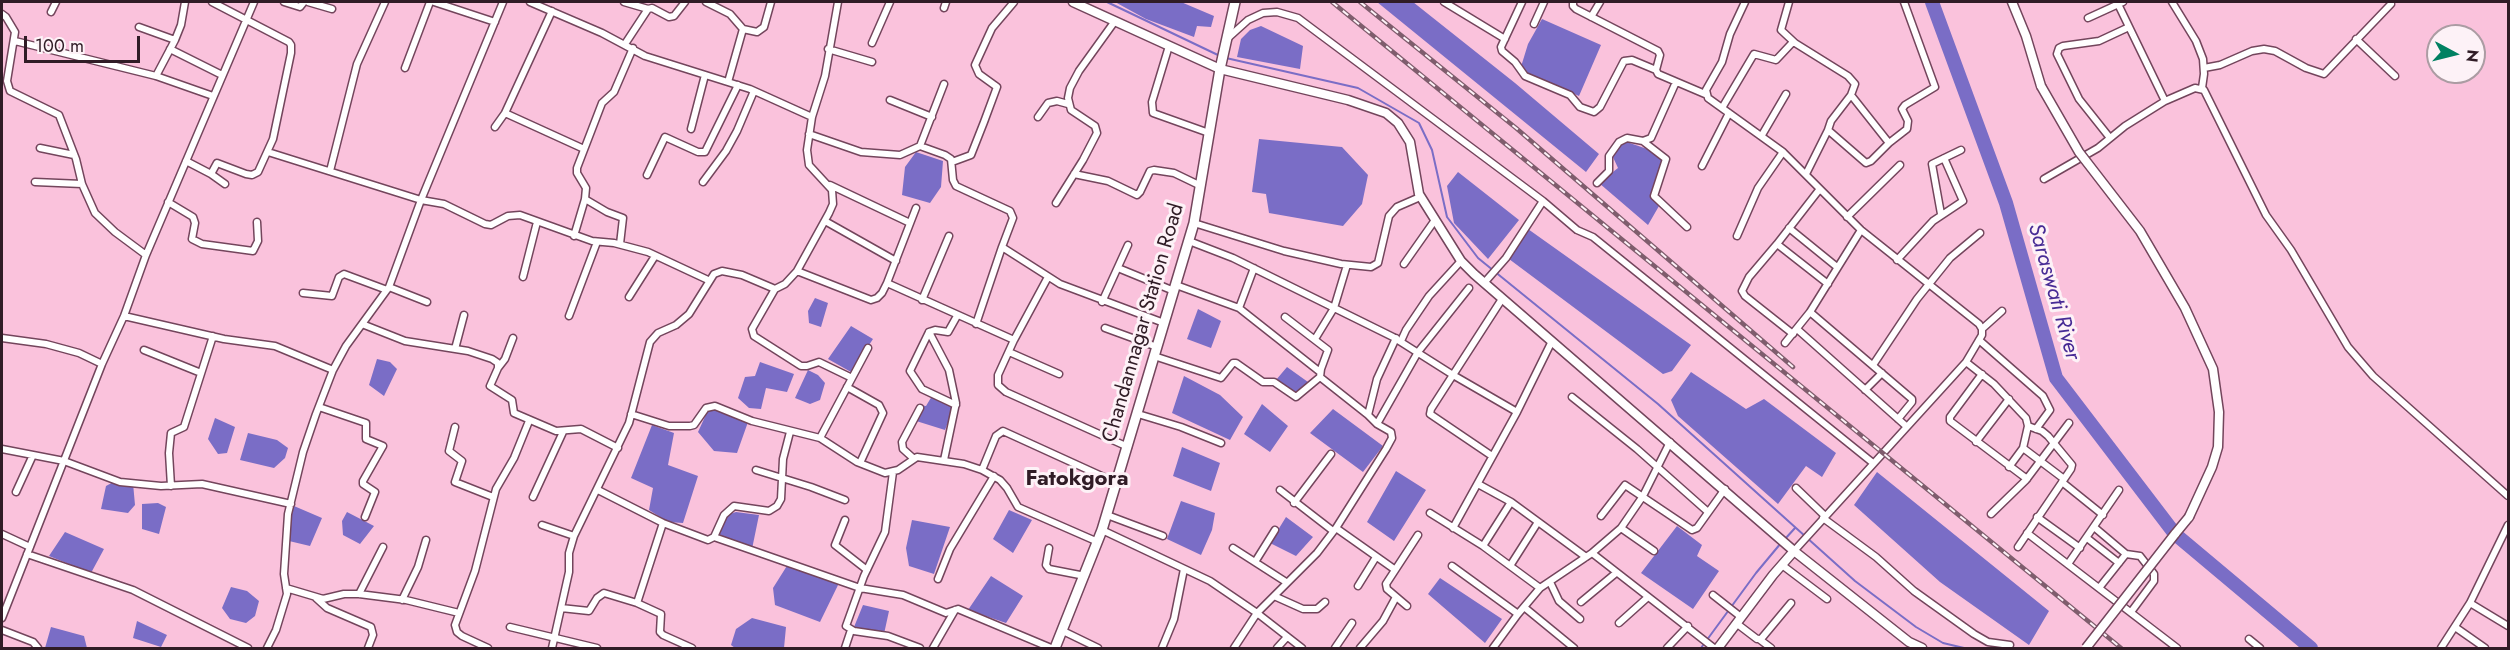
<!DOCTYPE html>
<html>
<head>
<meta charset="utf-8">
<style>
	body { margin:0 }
	#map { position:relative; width:2510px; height:650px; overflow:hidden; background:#fac2dc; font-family:Jost,sans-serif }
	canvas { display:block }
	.frame { position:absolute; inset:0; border:3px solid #301c26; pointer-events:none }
	.north { position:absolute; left:2426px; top:24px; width:60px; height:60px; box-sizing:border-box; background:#fdf2f7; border:2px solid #ab9ca3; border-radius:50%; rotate:97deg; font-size:16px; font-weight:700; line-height:24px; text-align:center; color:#301c26 }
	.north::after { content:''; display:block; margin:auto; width:21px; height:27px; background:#018162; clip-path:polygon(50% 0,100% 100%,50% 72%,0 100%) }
	.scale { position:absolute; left:24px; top:36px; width:116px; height:27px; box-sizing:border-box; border:3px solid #301c26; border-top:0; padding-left:8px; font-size:18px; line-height:21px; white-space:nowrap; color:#301c26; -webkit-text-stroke:4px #fdf2f7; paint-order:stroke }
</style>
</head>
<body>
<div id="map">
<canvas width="2510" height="650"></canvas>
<div class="frame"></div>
<div class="north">N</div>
<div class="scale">100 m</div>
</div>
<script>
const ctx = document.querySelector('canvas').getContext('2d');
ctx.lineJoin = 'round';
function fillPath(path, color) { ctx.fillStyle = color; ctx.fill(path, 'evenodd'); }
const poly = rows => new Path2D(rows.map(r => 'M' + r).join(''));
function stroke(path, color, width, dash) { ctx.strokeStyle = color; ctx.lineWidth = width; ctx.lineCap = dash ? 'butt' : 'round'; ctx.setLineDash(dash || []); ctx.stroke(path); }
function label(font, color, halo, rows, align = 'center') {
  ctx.font = font + ' Jost,sans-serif'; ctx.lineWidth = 6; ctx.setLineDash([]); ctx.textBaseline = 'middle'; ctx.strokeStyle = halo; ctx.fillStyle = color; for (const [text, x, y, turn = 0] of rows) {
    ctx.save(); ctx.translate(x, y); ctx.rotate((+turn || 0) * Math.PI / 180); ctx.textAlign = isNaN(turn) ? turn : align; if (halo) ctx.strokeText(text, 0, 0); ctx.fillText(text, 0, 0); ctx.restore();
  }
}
const water = poly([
	[1115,2,1181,2,1214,16,1211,27,1197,26,1194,37,1146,19],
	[1377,2,1413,2,1515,83,1599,154,1586,172],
	[1542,19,1601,45,1579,96,1520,70,1528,44],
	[1261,26,1303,46,1300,69,1237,57,1241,39,1250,30],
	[1259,139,1342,147,1368,175,1362,204,1343,226,1269,213,1266,194,1252,192],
	[1624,141,1650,150,1664,159,1650,196,1659,206,1648,225,1599,183,1618,168,1612,155],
	[916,152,943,161,941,187,930,203,902,195,905,167],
	[1458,172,1519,220,1488,259,1454,223,1447,186],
	[1528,229,1691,345,1672,371,1663,374,1509,259],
	[815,298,828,303,821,327,809,323,808,311],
	[1198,309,1221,321,1211,348,1187,339],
	[851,326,873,339,851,372,828,359],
	[377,359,390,362,397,369,384,396,369,385],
	[760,362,794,374,787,392,766,388,761,409,749,408,738,398,745,377,755,376],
	[1287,367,1308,382,1295,395,1276,380],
	[808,370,818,375,825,383,820,400,810,404,795,398],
	[1691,372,1746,409,1764,399,1836,453,1822,477,1806,466,1778,504,1678,416,1671,400],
	[1184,376,1220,395,1243,417,1230,440,1172,413],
	[932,396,954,407,945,430,913,420,919,405,926,406],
	[1262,404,1288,426,1270,452,1244,434],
	[709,408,748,422,737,453,714,451,698,432],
	[1333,409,1383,446,1363,472,1310,433],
	[215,418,235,427,227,453,218,454,208,439],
	[652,425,674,433,668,465,698,476,683,523,668,522,649,510,653,488,631,478],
	[248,433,277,440,288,448,285,458,274,468,240,460],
	[1182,447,1220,463,1211,491,1173,476],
	[1396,471,1426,490,1394,541,1367,522],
	[1877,472,2049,611,2029,645,1940,582,1854,505],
	[117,480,133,483,135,505,128,513,101,509,106,486],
	[1181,501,1215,513,1212,530,1201,555,1167,539],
	[158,503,166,507,159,534,142,529,142,504],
	[294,506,322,518,310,546,289,541,291,513],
	[1009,510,1032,520,1013,553,993,539],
	[347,512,374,526,360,544,343,535,342,521],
	[736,512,759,515,752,549,718,538,727,515],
	[1286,517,1313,537,1296,556,1270,543],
	[912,520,950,527,934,574,909,566,906,548],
	[1677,526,1702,545,1697,556,1719,571,1693,609,1641,573],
	[65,532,104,549,91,573,49,556],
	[790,561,839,583,820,622,775,605,773,588],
	[991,576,1023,596,1006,623,968,610],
	[1440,578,1502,619,1485,643,1428,594],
	[231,587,247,591,259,601,255,616,246,623,230,619,222,608],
	[863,605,889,611,884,634,854,627],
	[752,618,786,627,784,648,735,648,731,645,736,629],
	[137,621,167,635,161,647,133,638],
	[51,627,84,636,87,648,45,648]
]);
const stream = poly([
	[1107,2,1220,56],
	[1226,58,1358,88,1419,123,1432,150,1447,217,1478,258,1658,404,1855,581,1916,627,1943,643,1964,648],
	[1785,539,1795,528],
	[1701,648,1756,573,1781,543]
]);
const river = poly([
	[1932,2,2006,203,2056,378,2175,534,2311,648]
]);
const minor = poly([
	[284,2,300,7,304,2],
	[308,2,332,9],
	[434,2,495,22],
	[530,2,602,33,645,56,750,89,812,117],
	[624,2,648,9],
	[706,2,730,14,743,29,757,32,764,27,771,2],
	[1444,2,1505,39],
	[1522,2,1501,47,1502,51,1515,62,1525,76,1570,95,1580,107,1594,112,1600,107,1624,61,1632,60,1656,70],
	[1573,2,1573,6,1576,9,1658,51,1660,55,1656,70,1658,74,1705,94],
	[1745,2,1730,34,1722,62,1706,90,1708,98,1783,152,1861,230,1979,324,1982,329,1982,335,1966,362,1794,551],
	[1789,2,1781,30,1795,43],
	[2117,2,2165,101],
	[2172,2,2196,41,2203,59,2204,74,2202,88],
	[944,8,946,2],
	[51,12,56,2],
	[2,14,6,17,15,32,7,81,10,91,59,115,76,159,82,184,95,213,115,232,146,255],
	[1591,17,1600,2],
	[2088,18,2123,2],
	[1534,24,1544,2],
	[139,27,175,40],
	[1228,38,1248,20,1263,13,1277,12,1298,18,1543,201,1577,230,1593,237,1873,463],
	[2356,39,2395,76],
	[15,41,156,76,213,96],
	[872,43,890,2],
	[625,44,648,9,652,8,669,17,674,16,685,2],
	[1169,46,1152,102,1153,113,1209,133],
	[170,49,222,75],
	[828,49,872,62],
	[405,68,430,2],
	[2204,68,2220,65,2252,51,2264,49,2275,51,2306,68,2324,74,2391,4],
	[156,76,175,40,181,25,185,2],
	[728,82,743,29],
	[1851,95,1889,143,1907,129,1908,121,1902,109,1905,105,1935,87,1904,2],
	[890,100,932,117],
	[1722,108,1754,54,1776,60,1792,43,1795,43,1848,76,1855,84,1851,95,1831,121,1828,130,1866,163,1871,161,1889,143],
	[505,113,584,149],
	[1038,117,1048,103,1057,101,1068,104],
	[495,127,505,113,552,11],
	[691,129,705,75],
	[809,134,861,152,900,155,920,146,945,155,951,159,953,180,956,186,1010,211,1013,218,1002,247,1060,284,1164,323],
	[1762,135,1786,94],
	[2110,138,2079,99,2057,54,2059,48,2063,46,2099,41,2129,27],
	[1644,142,1666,159,1654,196,1687,227],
	[920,146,944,84],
	[40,148,74,155],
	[268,152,421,200,444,204,485,224,491,225,508,216,520,215,592,241,614,243,648,252,708,280],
	[186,161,211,174,217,163,246,174,252,175,258,172,273,139,291,53,291,45,289,42,212,2],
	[952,162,971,155,984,122,997,87,979,74,975,65,992,28,1014,2],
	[1702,166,1729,113],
	[330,171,357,64,385,2],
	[211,174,225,184],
	[1074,174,1108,181,1137,195,1140,192,1150,171,1154,170,1174,173,1201,186],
	[1806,174,1828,130],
	[647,175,665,137,698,152,705,152,738,85],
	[2044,179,2098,148,2125,126,2165,101,2195,88,2204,90,2266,215,2291,250,2348,347,2373,376,2508,496],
	[35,182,82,184],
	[703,182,726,151,737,131,754,91],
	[1597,183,1609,171,1609,156,1619,142,1627,138,1643,141,1651,138,1676,82],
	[830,185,910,223],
	[585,199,607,212,623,218,620,244],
	[168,202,193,217,195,223,192,239,202,244,253,251,258,241,257,222],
	[1056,203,1083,160,1097,133,1095,126,1071,110,1068,98,1070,88,1079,71,1115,21],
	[916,208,887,283,1014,340],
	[1941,214,1932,164,1961,150],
	[1847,217,1900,165],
	[825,221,896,261],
	[1194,223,1284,251,1341,264,1371,267,1378,263,1389,216,1397,207,1420,197],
	[1789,228,1837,267],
	[1861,230,1810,312,1912,399,1912,402,1898,419],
	[574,236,585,199,586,188,577,173,577,168,602,103,614,92,633,48],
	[1737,236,1758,188,1783,152],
	[1189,241,1233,258,1393,337,1453,375,1517,412],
	[1777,244,1819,190],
	[1897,260,1933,221,1963,201,1944,158],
	[1404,264,1435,220],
	[1118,268,1174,291],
	[1254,268,1239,308,1320,372],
	[797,271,871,300,877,298,882,293,887,283],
	[523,277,537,222],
	[1048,277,1014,340,998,375,998,385,1006,392,1128,447],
	[1484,283,1506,258,1543,201],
	[1176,285,1239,308],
	[389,287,427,302],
	[775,289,752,329,754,336,801,366,807,366,819,362,852,378],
	[303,293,332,296,339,277,344,274,387,290],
	[629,297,655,256],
	[922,300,949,236],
	[1102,302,1128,245],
	[124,316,224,339,275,346,333,370],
	[569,316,597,242],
	[1285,317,1328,350,1321,369,1320,377,1368,415],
	[362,324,405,341,468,351,492,359,498,363,498,368,490,386,512,400,514,413,556,431,581,429,618,448],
	[976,324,1002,247],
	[1105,328,1157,347],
	[1797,329,1906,426],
	[1982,329,2002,311],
	[929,332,949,370,956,403,944,460],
	[1793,334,1745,296,1742,291,1749,277,1777,244,1828,284],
	[2,338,46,344,79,353,102,364],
	[1315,339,1334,308,1347,265],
	[1979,340,2043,396,2050,410,2036,429],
	[1401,341,1406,330,1429,296,1461,261],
	[1785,343,1810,312],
	[455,349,464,315],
	[144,350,201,373],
	[1009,352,1059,374],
	[1154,356,1221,378,1233,363,1236,363,1263,382,1274,382,1296,397,1320,377],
	[1966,362,1994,384,2026,418,2028,426,2023,448,2009,467],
	[1873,365,1917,299,1950,258,1980,233],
	[498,368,505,359,513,338],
	[1982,374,1950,417,1950,421,2027,479],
	[847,387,879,405,883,413,860,463],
	[1865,390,1882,373],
	[1572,397,1637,449,1708,512],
	[956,405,922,389,910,371,929,332,935,330,948,332,957,316],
	[319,407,366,423,366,439,383,446,363,481,363,484,375,492,365,517],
	[631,414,669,426,690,426,694,425,706,408,715,406,752,421,820,438,857,462,885,473,898,470,917,457,964,464,982,470,1000,480,1007,488,1018,507,1098,542],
	[1138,414,1181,427,1221,443],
	[1377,424,1418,352,1469,288],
	[455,427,449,451,462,461,455,482,493,497],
	[820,438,868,348],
	[1976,442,2009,399],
	[2023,448,2064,479],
	[2,449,64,461,120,482,161,486,202,484,291,504],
	[1492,456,1430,414,1431,409,1502,299],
	[913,458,903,449,902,442,920,408],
	[756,470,811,487,845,500],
	[982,470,996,436,1003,431,1117,483],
	[893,472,885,532,864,576,846,626,854,631,888,636,920,648],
	[2062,482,2103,515],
	[1478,484,1511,502,1586,557],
	[171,486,169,453,171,433,184,427,213,336],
	[1796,488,1825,516],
	[598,490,663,523,708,540,714,537,724,515,734,506,769,511,777,506,781,499,783,459,790,432],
	[1280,490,1333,531],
	[16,492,33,455],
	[533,497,563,432],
	[1294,503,1331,454],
	[1430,513,1483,546,1540,588],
	[1991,514,2026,480,2069,423],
	[1107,515,1163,536],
	[1601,516,1625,485,1692,530,1697,528,1725,489],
	[2037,517,2080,548],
	[1823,518,1876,557,1914,591,1974,634,1988,642,2010,645],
	[845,520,835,545,867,570],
	[542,525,574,536],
	[2094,527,2126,554,2140,556,2154,574,2154,581,2131,612],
	[1336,528,1394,569],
	[1453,528,1517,412,1552,341],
	[1621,528,1654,551],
	[1102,530,1210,581,1257,613,1302,648],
	[2027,533,2177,648],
	[2,534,30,547],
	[714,537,860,588,903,595,946,613,958,609,1051,648],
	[2087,538,2119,563],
	[1483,546,1511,502],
	[2018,547,2071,469,2072,465,2048,436,2042,431,2028,426],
	[1049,548,1046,565,1049,569,1085,576],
	[1233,548,1286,582],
	[1592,553,1714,648],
	[27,554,133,590,248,648],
	[1255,562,1275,530],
	[2068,564,2119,490],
	[1782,565,1827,599],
	[1452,566,1518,614,1540,588,1592,553,1621,528,1643,496,1670,442],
	[1510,566,1538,522],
	[938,579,950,549,994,476],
	[1550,582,1559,601,1580,619],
	[1358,586,1376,557],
	[286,588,323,599,344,594,359,594,406,600,459,613],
	[2099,588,2126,554],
	[359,594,383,547],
	[1713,595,1741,617],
	[1274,596,1303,609,1317,609,1325,602],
	[316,598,327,608,371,627,373,635,368,648],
	[402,600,418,567,426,540],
	[1581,602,1616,573],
	[637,603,663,523],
	[2470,603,2508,626],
	[1407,606,1387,589,1386,584,1418,535],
	[1524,607,1574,648],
	[561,608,589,611,597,598,604,593,637,603,661,614,660,632,663,635,692,648],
	[2,618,102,364,124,316,146,255,254,2],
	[1619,623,1648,597],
	[1736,623,1757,639,1761,639,1791,603],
	[510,627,597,648],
	[2455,627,2485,648],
	[2,630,33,642,38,648],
	[1063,631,1098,648],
	[1759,639,1771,648],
	[2249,639,2260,648],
	[267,648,276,630,287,594,284,574,288,514,303,452,316,414,333,370,346,346,389,287,421,200,503,2],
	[488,648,462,636,457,632,455,625,475,571,496,489,514,458,529,421],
	[552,648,569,572,569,553,574,536,629,423,650,342,658,333,676,325,689,314,714,274,722,271,742,275,775,289,785,284,797,271,829,213,833,204,832,190,809,165,807,150,812,117,825,76,838,2],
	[845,648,851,630],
	[933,648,955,610],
	[1162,648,1174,619,1184,569],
	[1234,648,1257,613,1317,553,1336,528,1386,449,1392,438,1391,432,1377,424,1368,415,1377,379,1396,338],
	[1277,648,1287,637],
	[1335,648,1352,623],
	[1360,648,1383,621,1396,597],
	[1493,648,1518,614],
	[1667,648,1688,626],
	[2441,648,2470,603,2508,525]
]);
const tertiary = poly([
	[1073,2,1220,69,1348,100,1386,113,1398,123,1410,142,1419,194,1461,261,1474,274,1794,551,1909,642,1922,648],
	[2012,2,2026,36,2041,86],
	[2175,534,2189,517],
	[1718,648,1773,575,1794,551]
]);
const secondary = poly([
	[1055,648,1102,530,1194,223,1220,69,1235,2]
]);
const rail = poly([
	[1332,2,2121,648],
	[1360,2,1516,128,1793,367]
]);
const tertiaryBridge = poly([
	[2041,86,2079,152,2140,231,2185,308,2213,369,2219,412,2218,447,2212,467,2189,517],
	[2086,648,2175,534]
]);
const streetNames = [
	["Chandannagar Station Road",1144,323,-74]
];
const waterNames = [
	["Saraswati River",2053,292,74]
];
const neighbourhoodNames = [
	["Fatokgora",1077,480]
];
fillPath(water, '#7a6dc6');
stroke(stream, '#7a6dc6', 2);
stroke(river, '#7a6dc6', 14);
stroke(minor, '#73455c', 9);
stroke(tertiary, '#73455c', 11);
stroke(secondary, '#73455c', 12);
stroke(minor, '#fff', 6);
stroke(tertiary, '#fff', 8);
stroke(secondary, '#fff', 9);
stroke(rail, '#7f5d6d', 4.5);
stroke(rail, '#fdf2f7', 2, [7]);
stroke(tertiaryBridge, '#73455c', 11, []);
stroke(tertiaryBridge, '#fff', 8);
label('21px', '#301c26', '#fdf2f7', streetNames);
label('italic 22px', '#472b95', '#fdf2f7', waterNames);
label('bold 22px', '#301c26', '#fdf2f7', neighbourhoodNames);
</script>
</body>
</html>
